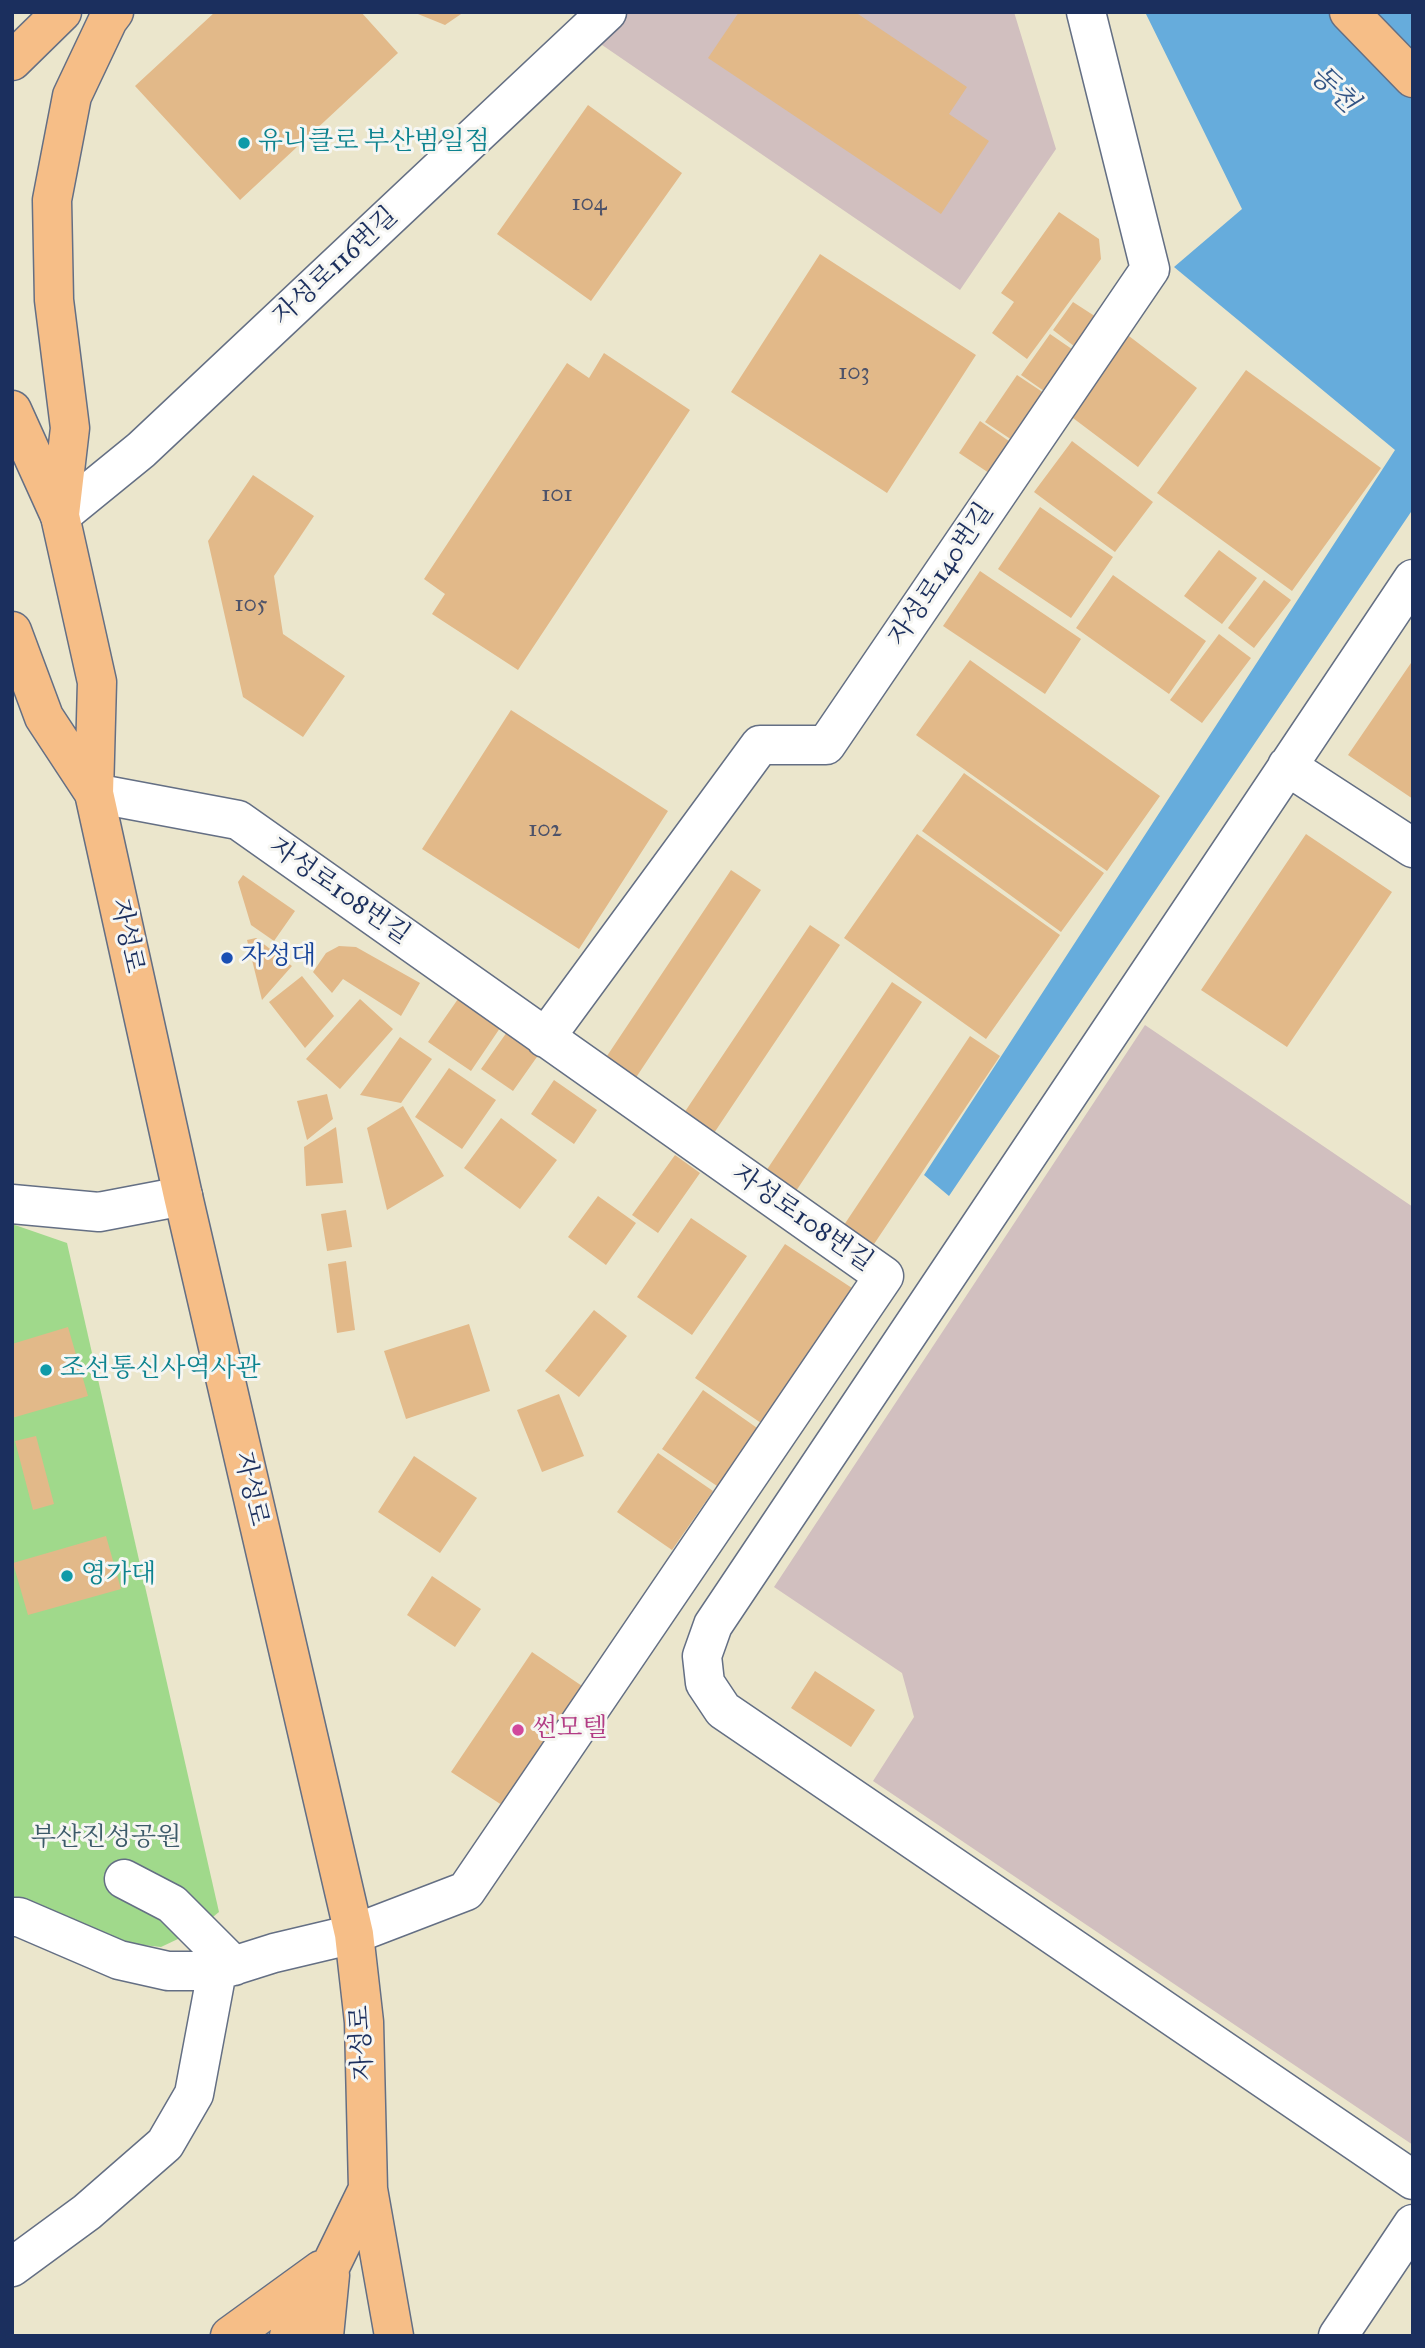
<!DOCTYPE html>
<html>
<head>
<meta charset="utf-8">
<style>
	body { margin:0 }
	#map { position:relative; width:1425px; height:2348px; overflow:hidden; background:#ebe6cc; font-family:"IM FELL Great Primer",serif }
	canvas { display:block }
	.frame { position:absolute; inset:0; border:14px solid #1b2f5e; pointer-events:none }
</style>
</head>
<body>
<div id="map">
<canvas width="1425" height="2348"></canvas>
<div class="frame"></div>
</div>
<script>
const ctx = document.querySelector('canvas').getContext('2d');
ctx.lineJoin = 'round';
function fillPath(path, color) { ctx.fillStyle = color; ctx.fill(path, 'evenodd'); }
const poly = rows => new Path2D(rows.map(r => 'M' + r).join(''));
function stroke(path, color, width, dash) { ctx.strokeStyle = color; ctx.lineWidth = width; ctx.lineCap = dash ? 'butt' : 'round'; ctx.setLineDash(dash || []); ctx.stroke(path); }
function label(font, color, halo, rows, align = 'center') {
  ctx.font = font + ' "IM FELL Great Primer","Noto Serif KR",serif'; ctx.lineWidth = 6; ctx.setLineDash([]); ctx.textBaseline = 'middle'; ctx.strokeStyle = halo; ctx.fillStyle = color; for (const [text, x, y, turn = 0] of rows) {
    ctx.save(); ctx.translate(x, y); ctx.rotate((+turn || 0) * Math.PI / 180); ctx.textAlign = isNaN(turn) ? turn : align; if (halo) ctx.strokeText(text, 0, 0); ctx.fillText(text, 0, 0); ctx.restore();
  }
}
const industrial = poly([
	[612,12,1014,12,1056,149,960,290,586,34],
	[1145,1025,1413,1207,1413,2145,873,1781,914,1717,902,1673,774,1587]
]);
const green = poly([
	[12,1224,67,1243,219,1912,197,1930,161,1947,116,1942,12,1904]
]);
const water = poly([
	[1145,12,1413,12,1413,509,949,1196,924,1175,1395,450,1174,267,1242,209]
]);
const building = poly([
	[215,12,361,12,398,53,240,200,135,86],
	[413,12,464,12,445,25],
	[739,12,855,12,967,87,949,114,989,141,941,214,708,58],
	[588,105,682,173,591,301,497,234],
	[1059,212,1099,239,1101,259,1027,359,992,333,1014,302,1001,293],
	[820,254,976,355,887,493,731,392],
	[1073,302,1107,324,1087,356,1053,330],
	[1125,333,1197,388,1138,467,1065,412],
	[1050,334,1082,356,1054,398,1021,375],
	[604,353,690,410,518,670,432,614,445,594,424,579,567,363,589,378],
	[1246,370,1381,468,1292,591,1157,493],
	[1017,375,1053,399,1021,446,985,422],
	[980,421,1019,448,998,479,959,453],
	[1072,441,1153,502,1115,552,1034,492],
	[253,475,314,516,274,576,283,634,345,676,303,737,243,697,208,541],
	[1040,507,1113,557,1071,618,998,569],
	[1219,550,1257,578,1222,624,1184,596],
	[980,571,1081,639,1045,694,943,626],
	[1113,575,1206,641,1169,694,1076,628],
	[1264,580,1291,600,1254,648,1228,628],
	[1219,634,1251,658,1202,723,1170,700],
	[970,660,1160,796,1107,871,916,735],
	[1413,660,1413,799,1348,755],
	[511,710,668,811,579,949,422,849],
	[964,773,1104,873,1061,932,922,831],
	[917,834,1060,935,986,1039,844,938],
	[1306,834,1392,892,1287,1047,1201,990],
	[731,870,761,890,629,1088,599,1068],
	[243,875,295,911,274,941,251,925,238,882],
	[810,925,840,945,708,1142,678,1122],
	[256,938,292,966,262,1000,247,940],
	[339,946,356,947,420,983,401,1016,343,979,332,993,313,972,326,953],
	[302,976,334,1016,305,1048,269,1002],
	[892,982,922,1002,790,1200,760,1180],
	[360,999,393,1029,340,1089,306,1059],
	[458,999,500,1028,471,1071,428,1042],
	[507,1032,539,1054,513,1091,481,1069],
	[970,1036,1000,1056,868,1253,838,1234],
	[400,1037,432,1059,401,1103,360,1095],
	[449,1068,496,1100,462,1149,415,1117],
	[554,1080,597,1110,574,1144,531,1114],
	[327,1094,333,1119,307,1140,297,1101],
	[403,1106,444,1176,387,1210,367,1128],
	[501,1118,557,1160,520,1209,464,1168],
	[336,1127,343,1183,306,1186,304,1147],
	[675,1155,700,1173,658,1233,632,1215],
	[598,1196,636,1223,606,1265,568,1237],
	[346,1210,352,1247,327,1251,321,1214],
	[691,1218,747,1256,692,1335,637,1297],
	[785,1244,855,1290,764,1425,695,1378],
	[346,1261,355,1330,337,1333,328,1264],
	[594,1310,627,1336,579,1397,545,1371],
	[469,1324,490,1391,406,1419,384,1351],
	[68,1327,88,1396,12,1418,12,1344],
	[703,1390,760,1430,720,1488,662,1449],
	[559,1394,584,1456,542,1472,517,1410],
	[36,1436,54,1504,33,1510,15,1441],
	[658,1453,713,1491,672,1550,617,1512],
	[414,1456,477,1498,440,1553,378,1512],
	[106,1536,121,1589,28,1615,13,1563],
	[432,1576,481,1609,455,1647,407,1615],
	[532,1652,585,1688,505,1807,451,1772],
	[815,1671,875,1710,851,1747,791,1708]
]);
const minor = poly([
	[60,516,141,450,607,12],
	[1413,579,713,1625,702,1656,705,1683,723,1710,1413,2180],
	[1287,766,1413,848],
	[545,1038,760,745,826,745,1150,269,1086,12],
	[12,1204,99,1212,183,1196],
	[124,1879,172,1904,234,1966],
	[12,1917,19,1917,119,1960,168,1971,217,1971,274,1953,354,1934,466,1891,884,1276,238,820,94,793],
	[12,2267,87,2212,165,2144,194,2094,217,1971],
	[1338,2336,1413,2224]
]);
const major = poly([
	[12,61,62,12],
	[12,410,60,516,97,682,94,793,183,1196,354,1934,364,2022,368,2189,394,2336],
	[60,514,70,428,54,300,52,200,72,96,108,20,114,12],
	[12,631,44,717,94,793],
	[230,2336,321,2270],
	[289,2336,332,2263,368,2189],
	[324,2336,330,2275]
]);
const highway = poly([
	[1349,12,1413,78]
]);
const markers = [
	[244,143,7,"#0f9aa8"],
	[227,958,7,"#1a4fb4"],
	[46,1370,7,"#0f9aa8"],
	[67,1576,7,"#0f9aa8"],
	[518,1730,7,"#d1479c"]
];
const numberNames = [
	["104",589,204],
	["103",854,373],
	["101",557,495],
	["105",251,605],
	["102",545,830]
];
const cultureNames = [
	["유니클로 부산범일점",258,143],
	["조선통신사역사관",60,1370],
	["영가대",81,1576]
];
const streetNames = [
	["자성로116번길",336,267,-43],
	["자성로140번길",942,575,-56],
	["자성로108번길",339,892,35],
	["자성로",126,936,78],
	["자성로108번길",802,1219,35],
	["자성로",250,1489,77],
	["자성로",363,2043,-93]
];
const transitNames = [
	["자성대",241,958]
];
const hotelNames = [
	["썬모텔",532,1730]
];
const parkNames = [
	["부산진성공원",106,1839]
];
const waterNames = [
	["동천",1333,90,44]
];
fillPath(industrial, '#d1bfbf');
fillPath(green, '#a0d98b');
fillPath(water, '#66acdc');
fillPath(building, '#e2b989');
stroke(minor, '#646f84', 41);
stroke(major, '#646f84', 41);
stroke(highway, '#646f84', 41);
stroke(minor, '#fff', 38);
stroke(major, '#f6be87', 38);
stroke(highway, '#f6be87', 38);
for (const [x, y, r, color] of markers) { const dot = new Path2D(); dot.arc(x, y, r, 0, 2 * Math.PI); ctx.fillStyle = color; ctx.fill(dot); stroke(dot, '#f6f6f2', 2.5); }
label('23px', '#4d5269', null, numberNames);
label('26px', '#0d838f', '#f6f6f2', cultureNames, 'left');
label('26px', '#1b2f5e', '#f6f6f2', streetNames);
label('26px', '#164399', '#f6f6f2', transitNames, 'left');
label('26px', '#b23c85', '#f6f6f2', hotelNames, 'left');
label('26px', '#3c5a69', '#f6f6f2', parkNames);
label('italic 28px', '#325484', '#f6f6f2', waterNames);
</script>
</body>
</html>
